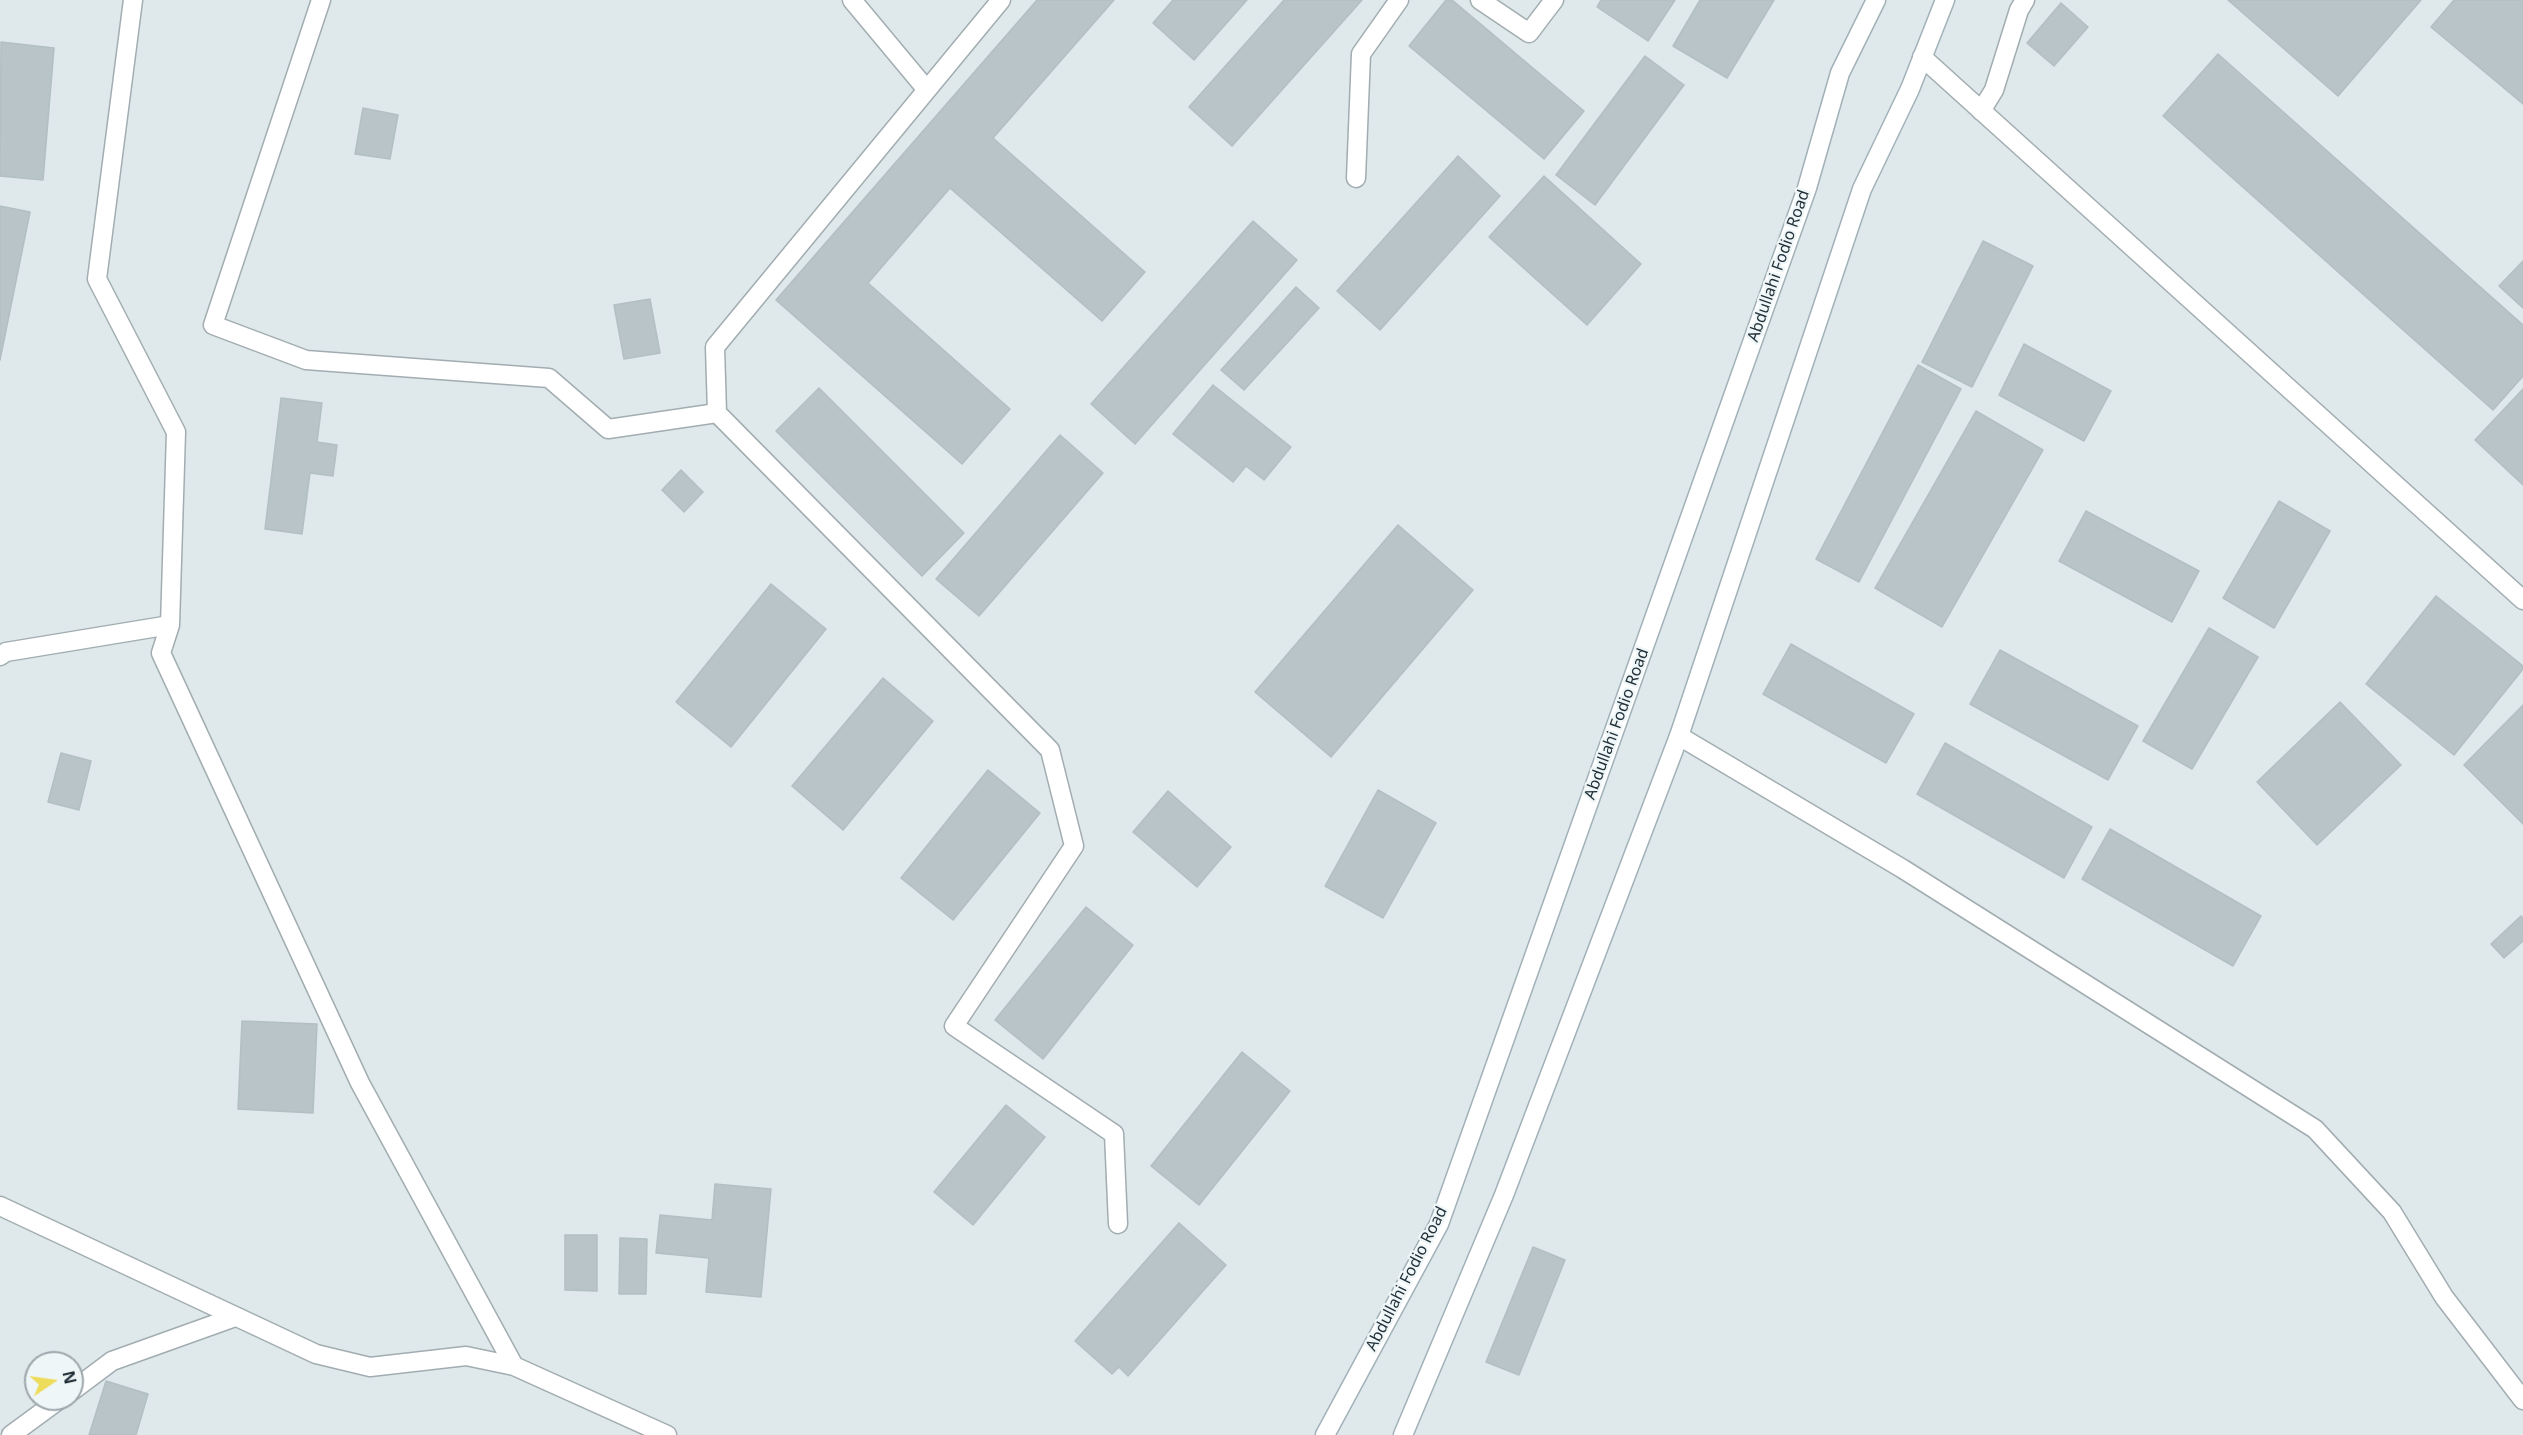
<!DOCTYPE html>
<html>
<head>
<meta charset="utf-8">
<style>
	body { margin:0 }
	#map { position:relative; width:2523px; height:1435px; overflow:hidden; background:#dfe8ea; font-family:"Noto Sans",sans-serif }
	canvas { display:block }
	.north { position:absolute; left:24px; top:1351px; width:60px; height:60px; box-sizing:border-box; background:#eff6f7; border:2px solid #9da7ab; border-radius:50%; rotate:77deg; font-size:16px; font-weight:700; line-height:24px; text-align:center; color:#213039 }
	.north::after { content:''; display:block; margin:auto; width:21px; height:27px; background:#eddb5a; clip-path:polygon(50% 0,100% 100%,50% 72%,0 100%) }
</style>
</head>
<body>
<div id="map">
<canvas width="2523" height="1435"></canvas>
<div class="north">N</div>
</div>
<script>
const ctx = document.querySelector('canvas').getContext('2d');
ctx.lineJoin = 'round';
function fillPath(path, color) { ctx.fillStyle = color; ctx.fill(path, 'evenodd'); }
const poly = rows => new Path2D(rows.map(r => 'M' + r).join(''));
function stroke(path, color, width, dash) { ctx.strokeStyle = color; ctx.lineWidth = width; ctx.lineCap = dash ? 'butt' : 'round'; ctx.setLineDash(dash || []); ctx.stroke(path); }
function label(font, color, halo, rows, align = 'center') {
  ctx.font = font + ' "Noto Sans",sans-serif'; ctx.lineWidth = 4.5; ctx.setLineDash([]); ctx.textBaseline = 'middle'; ctx.strokeStyle = halo; ctx.fillStyle = color; for (const [text, x, y, turn = 0] of rows) {
    ctx.save(); ctx.translate(x, y); ctx.rotate((+turn || 0) * Math.PI / 180); ctx.textAlign = isNaN(turn) ? turn : align; if (halo) ctx.strokeText(text, 0, 0); ctx.fillText(text, 0, 0); ctx.restore();
  }
}
const building = poly([
	[1037,0,1114,0,993,138,1145,272,1102,321,950,188,868,283,1010,409,962,464,776,300,1037,0],
	[1173,0,1247,0,1194,60,1153,23,1173,0],
	[1284,0,1362,0,1232,146,1189,107,1284,0],
	[1446,0,1452,0,1584,111,1544,159,1409,46,1446,0],
	[1601,0,1675,0,1648,41,1597,7,1601,0],
	[1700,0,1774,0,1727,78,1673,46,1700,0],
	[2228,0,2421,0,2338,96,2228,0],
	[2454,0,2523,0,2523,104,2431,27,2454,0],
	[2061,3,2088,27,2054,66,2027,43,2061,3],
	[1,42,54,48,43,180,0,176,1,42],
	[2218,54,2523,325,2523,376,2493,410,2163,116,2218,54],
	[1645,56,1684,85,1595,205,1556,175,1645,56],
	[363,108,398,115,390,159,355,154,363,108],
	[1458,156,1500,196,1380,330,1337,291,1458,156],
	[1544,176,1641,264,1587,325,1489,237,1544,176],
	[0,206,30,212,0,360,0,206],
	[1253,221,1297,260,1135,444,1091,404,1253,221],
	[1983,241,2033,266,1972,387,1922,362,1983,241],
	[2523,261,2523,308,2499,286,2523,261],
	[1296,287,1319,308,1244,390,1221,370,1296,287],
	[650,299,660,353,624,359,614,305,650,299],
	[2024,344,2111,391,2084,441,1999,395,2024,344],
	[1918,365,1961,389,1859,582,1816,559,1918,365],
	[1213,385,1291,447,1264,480,1246,466,1233,482,1173,434,1213,385],
	[819,388,964,533,922,576,776,431,819,388],
	[2523,389,2523,485,2475,440,2523,389],
	[281,398,322,403,317,442,337,445,333,476,310,473,302,534,265,529,281,398],
	[1976,411,2043,450,1942,627,1875,588,1976,411],
	[1060,435,1103,473,979,616,936,579,1060,435],
	[681,470,703,492,684,512,662,490,681,470],
	[2279,501,2330,531,2274,628,2223,598,2279,501],
	[2086,511,2199,571,2172,622,2059,561,2086,511],
	[1398,525,1473,590,1331,757,1255,692,1398,525],
	[771,584,826,629,731,747,676,702,771,584],
	[2436,596,2523,666,2523,669,2454,755,2366,684,2436,596],
	[2209,628,2258,657,2192,769,2143,741,2209,628],
	[1791,644,1914,714,1886,763,1763,694,1791,644],
	[2000,650,2138,726,2108,780,1970,704,2000,650],
	[883,678,933,721,843,830,792,786,883,678],
	[2340,702,2401,765,2317,845,2257,782,2340,702],
	[2523,705,2523,824,2464,765,2523,705],
	[1945,743,2092,827,2064,878,1917,794,1945,743],
	[61,753,91,761,79,810,48,802,61,753],
	[988,770,1040,813,953,920,901,878,988,770],
	[1378,790,1436,823,1383,918,1325,886,1378,790],
	[1168,791,1231,847,1197,887,1133,832,1168,791],
	[2110,829,2261,916,2233,966,2082,879,2110,829],
	[1086,907,1133,945,1043,1059,995,1020,1086,907],
	[2521,916,2523,918,2523,941,2504,958,2491,944,2521,916],
	[242,1021,317,1024,313,1113,238,1109,242,1021],
	[1242,1052,1290,1091,1199,1205,1151,1166,1242,1052],
	[1006,1105,1045,1137,973,1225,934,1192,1006,1105],
	[715,1184,771,1189,761,1297,706,1292,709,1258,656,1253,660,1215,712,1220,715,1184],
	[1179,1223,1226,1265,1128,1376,1119,1367,1112,1374,1075,1341,1179,1223],
	[565,1235,597,1235,597,1291,565,1290,565,1235],
	[620,1238,647,1239,646,1294,619,1294,620,1238],
	[1533,1247,1565,1260,1519,1375,1486,1362,1533,1247],
	[106,1381,148,1394,136,1435,89,1435,106,1381]
]);
const street = poly([
	[133,0,97,279,176,432,170,625,161,653,360,1083,514,1366],
	[321,0,213,325,306,360,549,378,608,429,717,413],
	[852,0,927,90],
	[1001,0,715,347,717,413,1050,750,1074,846,954,1026,1114,1134,1118,1224],
	[1480,0,1529,33,1554,0],
	[1922,57,2523,600],
	[1981,111,1994,90,2019,10,2025,0],
	[1356,178,1361,54,1399,0],
	[0,656,6,652,170,625],
	[1679,736,1903,869,2315,1129,2392,1212,2444,1297,2523,1400],
	[0,1206,316,1354,370,1367,466,1356,514,1366,667,1435],
	[72,1391,112,1361,235,1317],
	[11,1435,60,1399]
]);
const secondary = poly([
	[1325,1435,1439,1224,1807,188,1840,73,1876,0],
	[1403,1435,1504,1195,1679,736,1862,189,1910,89,1945,0]
]);
const streetNames = [
	["Abdullahi Fodio Road",1779,266,-71],
	["Abdullahi Fodio Road",1617,724,-70],
	["Abdullahi Fodio Road",1407,1279,-63]
];
fillPath(building, '#b8c4c7');
stroke(building, '#b2bfc3', 1.5);
stroke(street, '#a2adb1', 21);
stroke(secondary, '#a1b1b8', 21);
stroke(street, '#fff', 18);
stroke(secondary, '#fff', 18);
label('16px', '#213039', '#eff6f7', streetNames);
</script>
</body>
</html>
